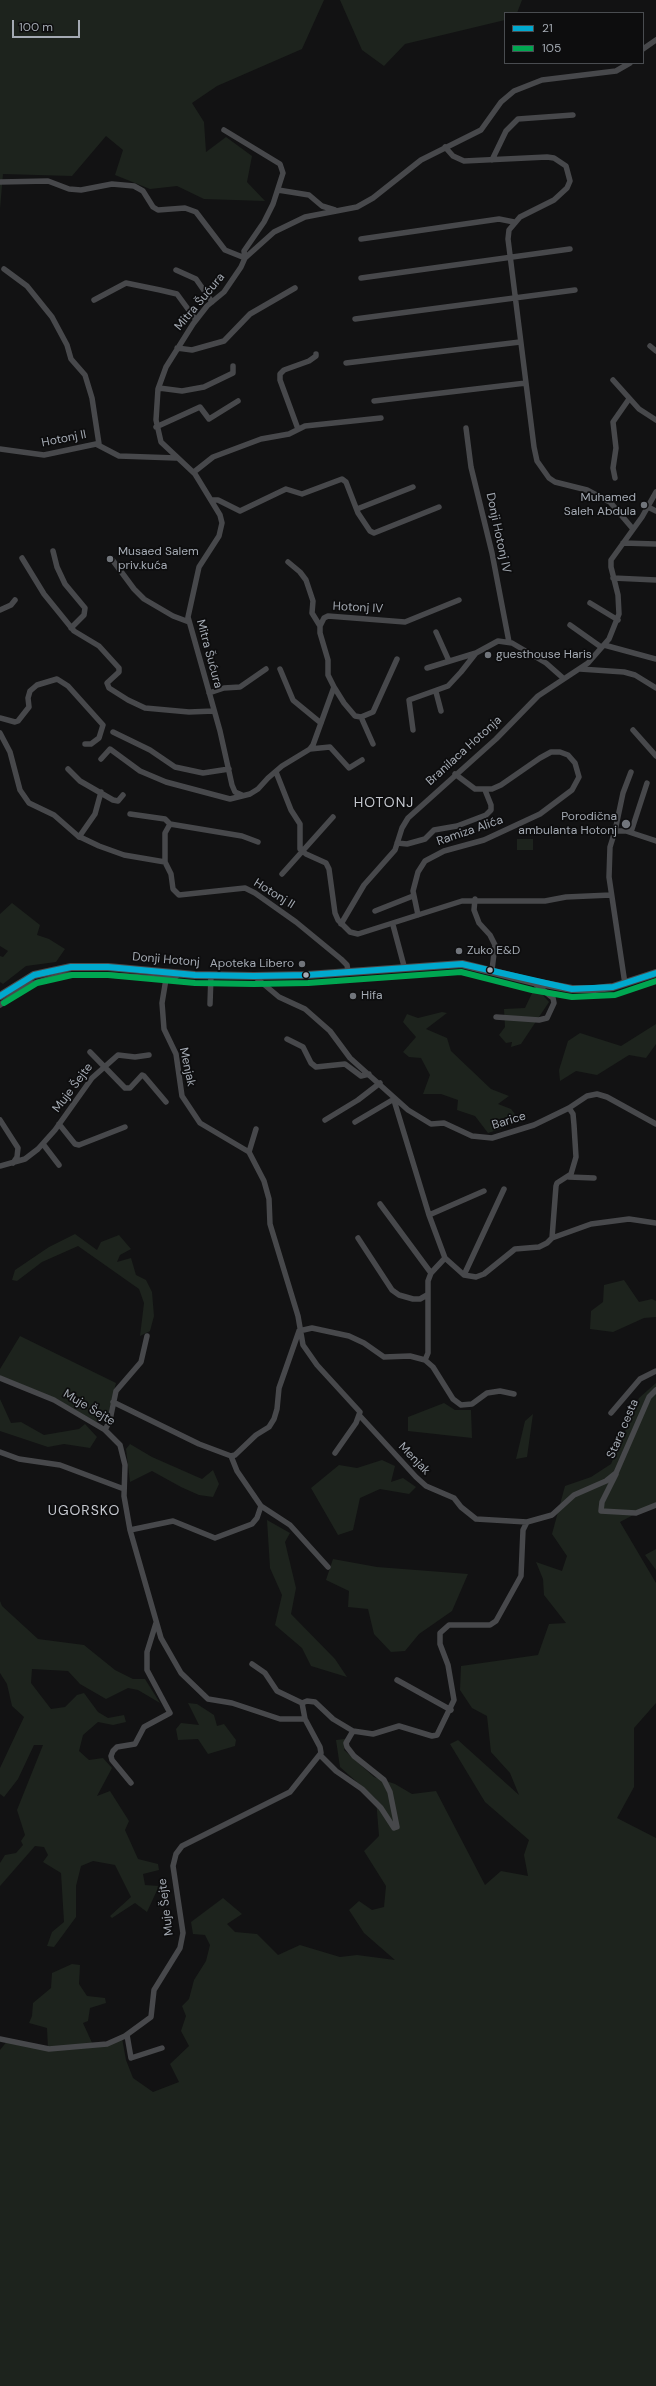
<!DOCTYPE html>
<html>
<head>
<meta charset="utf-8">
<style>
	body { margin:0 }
	#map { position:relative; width:656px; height:2386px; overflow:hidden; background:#121213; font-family:"DM Sans",sans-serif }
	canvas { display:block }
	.legend { position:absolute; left:504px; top:12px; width:140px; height:52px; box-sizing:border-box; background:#0d0d0e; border:1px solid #494c50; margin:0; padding:5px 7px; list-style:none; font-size:12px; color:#a4aab3 }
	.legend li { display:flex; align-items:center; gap:8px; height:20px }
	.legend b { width:20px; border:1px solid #494c50 }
	.scale { position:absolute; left:12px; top:20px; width:68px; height:18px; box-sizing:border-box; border:2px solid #a4aab3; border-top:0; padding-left:5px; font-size:12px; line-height:14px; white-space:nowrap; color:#a4aab3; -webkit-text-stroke:3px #0d0d0e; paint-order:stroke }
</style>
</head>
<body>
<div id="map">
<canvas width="656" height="2386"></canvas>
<ul class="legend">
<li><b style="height:5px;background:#00a9ce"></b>21</li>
<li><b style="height:5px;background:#00a651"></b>105</li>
</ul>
<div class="scale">100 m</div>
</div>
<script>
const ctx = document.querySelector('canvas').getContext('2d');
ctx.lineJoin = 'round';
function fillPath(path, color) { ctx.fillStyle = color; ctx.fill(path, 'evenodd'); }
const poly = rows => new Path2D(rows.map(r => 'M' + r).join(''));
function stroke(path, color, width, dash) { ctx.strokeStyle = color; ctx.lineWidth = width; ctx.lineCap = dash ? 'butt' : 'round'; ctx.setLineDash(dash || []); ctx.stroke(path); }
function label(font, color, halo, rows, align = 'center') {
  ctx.font = font + ' "DM Sans",sans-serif'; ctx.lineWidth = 3.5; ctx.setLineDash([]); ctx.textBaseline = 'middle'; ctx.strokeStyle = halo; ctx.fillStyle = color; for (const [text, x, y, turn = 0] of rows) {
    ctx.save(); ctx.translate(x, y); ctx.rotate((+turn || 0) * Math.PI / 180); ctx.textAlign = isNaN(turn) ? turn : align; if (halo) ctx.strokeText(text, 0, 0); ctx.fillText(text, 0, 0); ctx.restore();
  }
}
const green = poly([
	[0,0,324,0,302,49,217,86,192,103,204,122,206,152,226,137,252,156,247,182,265,201,204,199,177,186,150,189,115,175,123,150,106,136,72,176,3,174,0,209],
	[340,0,522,0,517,13,505,13,505,20,405,44,384,66,362,50],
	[517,839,533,839,533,850,517,850],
	[12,903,40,925,37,935,49,939,65,949,56,962,26,966,3,984,0,982,0,956,3,957,8,951,0,946,0,914],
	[533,991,541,993,549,1002,521,1044,511,1047,512,1042,506,1043,499,1035,505,1027,504,1009,525,1008],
	[442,1012,447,1013,426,1029,447,1038,451,1051,491,1089,509,1096,498,1104,511,1109,521,1122,488,1133,475,1116,457,1110,458,1100,441,1094,423,1094,430,1075,421,1058,409,1057,403,1052,416,1037,403,1022,407,1014,418,1018],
	[656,1024,656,1044,646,1058,629,1055,597,1075,576,1071,560,1081,559,1070,568,1041,580,1033,621,1046],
	[75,1234,97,1250,101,1242,119,1235,131,1249,120,1255,117,1262,131,1258,136,1275,146,1280,152,1292,154,1316,150,1331,140,1336,144,1303,139,1289,78,1246,42,1262,17,1281,12,1280,15,1270,49,1247],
	[624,1280,639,1302,652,1299,656,1301,656,1317,644,1318,613,1332,590,1329,591,1311,603,1302,604,1285],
	[20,1336,116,1383,107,1421,96,1422,57,1399,0,1376,0,1369],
	[656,1383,656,1503,620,1522,656,1583,656,1703,634,1728,634,1787,617,1818,656,1838,656,2386,0,2386,0,2050,8,2040,48,2049,47,2028,29,2023,32,2016,33,2003,51,1988,52,1973,72,1964,80,1965,79,1984,87,1996,105,1998,106,2003,90,2008,88,2021,83,2023,93,2045,122,2038,126,2060,133,2078,153,2092,179,2082,170,2064,189,2046,181,2031,186,2016,182,2006,189,1999,194,1980,206,1961,210,1945,205,1935,193,1934,191,1922,223,1898,242,1914,227,1924,235,1932,257,1934,278,1955,300,1945,340,1957,357,1955,395,1960,364,1933,349,1910,359,1901,372,1910,384,1907,386,1886,364,1851,379,1836,376,1799,340,1767,336,1740,345,1739,344,1750,374,1777,395,1784,412,1794,436,1791,485,1885,501,1871,528,1876,524,1855,529,1840,485,1802,450,1744,458,1740,519,1795,510,1773,491,1752,487,1716,472,1708,460,1690,461,1666,538,1655,549,1624,566,1623,544,1595,543,1579,536,1562,562,1571,567,1556,552,1534,565,1486,591,1477,611,1464,639,1398],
	[0,1399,11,1423,21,1422,44,1435,79,1429,85,1424,97,1437,90,1448,64,1444,48,1447,0,1431],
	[444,1403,455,1410,471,1410,472,1438,408,1431,408,1417],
	[533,1414,527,1457,516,1459,525,1421],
	[130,1444,152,1457,202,1479,213,1470,219,1484,213,1497,199,1495,181,1487,152,1471,130,1482,126,1449],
	[382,1460,395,1466,391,1482,403,1478,416,1487,409,1494,380,1489,360,1498,353,1530,338,1535,311,1488,339,1465,357,1468],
	[267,1520,290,1533,285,1542,296,1588,291,1614,335,1659,347,1677,311,1666,302,1648,275,1625,282,1595,270,1568],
	[656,1549,656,1570,645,1555],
	[333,1559,377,1567,468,1574,452,1611,419,1634,405,1651,391,1652,374,1634,368,1609,348,1607,349,1591,326,1580],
	[0,1601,2,1606,38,1639,84,1645,115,1670,133,1679,145,1679,160,1703,138,1690,128,1688,106,1699,80,1684,68,1671,32,1669,31,1683,51,1709,65,1707,77,1695,84,1693,98,1712,108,1718,124,1715,126,1722,113,1725,98,1722,83,1735,79,1751,89,1760,103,1758,112,1768,97,1796,110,1791,129,1821,125,1830,138,1859,158,1864,159,1870,143,1874,145,1885,159,1886,147,1912,135,1903,112,1918,110,1916,131,1897,115,1865,93,1861,81,1866,76,1886,76,1917,54,1947,47,1946,52,1932,64,1922,61,1873,43,1862,48,1855,44,1847,35,1846,0,1886,0,1863,5,1855,16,1853,23,1845,21,1841,25,1835,17,1810,43,1745,34,1745,18,1779,4,1797,0,1794,0,1768,24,1717,12,1706,7,1684,0,1673],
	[188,1703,197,1704,214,1715,217,1726,224,1724,236,1740,235,1746,208,1754,198,1739,178,1740,176,1729,181,1723,199,1725]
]);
const minor = poly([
	[643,49,656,40],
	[224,130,280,164,283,173,273,204,264,222,244,251,245,258,241,267,224,292,207,306,193,324,166,367,158,389,156,420,161,442,195,474,220,515,222,523,219,536,199,567,188,617,220,731,232,785,235,792,242,795],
	[445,147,453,156,464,161,547,157,554,158,566,166,570,181,567,188,554,200,520,217,509,230,508,239,534,447,537,461,549,478,555,482,587,490,602,498,610,502,633,529],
	[492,160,506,131,518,119,573,115],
	[0,182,48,181,69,189,81,190,112,184,134,186,143,191,153,207,158,210,185,208,196,212,225,250,245,258],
	[278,190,309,195,322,206,335,210],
	[361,239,499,219,514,222],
	[245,258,274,232,305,217,357,207,373,198,421,160,481,130,501,102,514,91,542,80,616,71,630,63],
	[4,269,27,286,52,317,67,345,71,359,85,375,92,398,99,444],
	[176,270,196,279,212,302],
	[361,278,570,249],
	[94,300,126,283,160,290,177,294,196,320],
	[355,319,575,290],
	[650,346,656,351],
	[177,348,192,350,224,341,250,314,295,288],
	[346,363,520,342],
	[613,380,639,409,656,420],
	[159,388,182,391,204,387,233,373,233,366],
	[374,401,526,383],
	[156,427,200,407,209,419,238,401],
	[466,428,471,467,492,553,509,642],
	[298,429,280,380,280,374,284,370,309,361,316,356,316,354],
	[0,449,44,455,96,444,119,456,176,458],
	[194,472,213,457,261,439,289,434,305,426,381,418],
	[615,478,613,468,616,448,613,422,629,399],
	[211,500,218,500,240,511,286,489,302,494,342,479,346,482,358,513,370,531,374,533,439,507],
	[648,507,656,511],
	[357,509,413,487],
	[623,543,656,544],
	[53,551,57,567,65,584,85,608,84,615,71,628],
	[22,558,44,594,74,631,99,646,119,668,119,672,107,683,109,688,128,700,145,708,189,712,214,711],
	[111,558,134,589,144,599,173,616,189,622],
	[288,562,300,572,306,580,313,601,312,613,320,626],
	[613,578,656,580],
	[590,603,618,620],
	[0,610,11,605,15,600],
	[570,625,601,647],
	[436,632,449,661],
	[604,645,656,659],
	[427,668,476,653],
	[280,669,293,700,321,723],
	[580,669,624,672,635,675,656,688],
	[334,687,344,703,355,716,361,717,373,712,397,659],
	[436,692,441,711],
	[209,693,224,688,240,687,266,669],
	[361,717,373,744],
	[0,718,15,722,18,721,29,707,28,698,30,691,37,685,57,679,68,686,103,725,99,738,91,744,85,744],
	[413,730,409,700,448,686,461,672,476,653,498,641,512,643,546,663,563,678],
	[633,730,656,756],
	[113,732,150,750,175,767,203,773,229,769],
	[0,733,10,752,20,790,29,803,54,815,78,836,99,846,124,855,165,862],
	[310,749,330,747,349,768,362,760],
	[101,759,110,749,140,771,166,782,230,799,250,794,258,789,268,778,282,766,310,749,313,745,334,687,328,675,328,660,320,633,320,626,324,618,328,616,405,622,459,600],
	[68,769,80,781,113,800,118,801,123,795],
	[276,772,291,810,300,824,300,849,306,854,326,863,329,869,335,913,338,920,350,932,358,934,462,901,545,901,566,897,611,895],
	[130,814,165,819,170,824,242,836,258,842],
	[170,824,165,833,165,862,171,874,173,889,179,895,245,888,255,893,296,922,341,959,347,965,348,971],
	[615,831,623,793,631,772],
	[631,832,647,783],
	[79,837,95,814,101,792],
	[397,843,407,844,425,839,434,830,457,826,486,815,491,810,491,805,485,790],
	[282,874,333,817],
	[475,899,474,910,479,923,490,935,495,945,492,970],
	[375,911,413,896],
	[418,915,413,891,418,872,425,861,444,851,484,840,540,814,572,790,579,777,575,763,568,755,560,752,551,752,540,758,501,785,492,789,475,789,455,774],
	[341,924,364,885,395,850,402,828,408,818,496,739,538,696,588,663,609,639,619,614,618,595,611,567,611,560,642,517,656,492],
	[393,925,404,966],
	[254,976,279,997,305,1009,330,1031,350,1058,408,1110,431,1124,444,1123,472,1136,492,1138,534,1125,569,1108,587,1096,597,1094,607,1097,656,1124],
	[166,979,162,1003,164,1029,176,1054,182,1096,200,1123,249,1152,264,1181,269,1199,270,1224,298,1316,303,1345,317,1365,360,1412,356,1423,335,1453],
	[625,984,609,877,610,847,615,831,626,831,656,841],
	[210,1004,211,975],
	[0,1005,25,986,62,975,109,975,173,979,179,974],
	[496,1017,539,1020,547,1018,554,1003,553,998,533,982],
	[287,1039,303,1047,311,1063,316,1067,345,1064,361,1076,369,1074],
	[90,1052,125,1088,130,1088,142,1075,144,1076,166,1102],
	[393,1097,429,1215,445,1258,464,1275,476,1277,484,1274,515,1249,539,1247,547,1243,552,1238,591,1224,629,1219,656,1223],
	[0,1120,18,1148,17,1157,13,1163],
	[325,1120,358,1100,380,1083],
	[355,1122,394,1099],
	[59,1124,75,1144,79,1145,125,1127],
	[43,1144,59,1165],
	[249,1152,256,1129],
	[0,1166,25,1159,38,1149,55,1130,92,1078,118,1055,135,1057,149,1055],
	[569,1177,594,1178],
	[380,1204,431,1273],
	[429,1215,484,1191],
	[358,1238,392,1290,399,1295,413,1299,420,1299,427,1295],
	[552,1238,556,1186,557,1183,571,1174,576,1157,574,1125,573,1114,569,1108],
	[464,1275,504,1189],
	[299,1331,312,1328,349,1336,364,1343,384,1357,410,1356,425,1360,433,1367,453,1399,461,1405,472,1404,487,1393,500,1391,514,1394],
	[425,1360,428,1353,428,1281,431,1273,445,1258],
	[0,1378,54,1400,105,1430,120,1445,125,1465,124,1496,130,1530,161,1638,181,1673,208,1699,232,1703,280,1719,305,1719],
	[113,1402,199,1444,231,1456,235,1455,256,1435,269,1427,274,1419,277,1409,279,1388,299,1331],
	[611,1413,640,1379,656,1371],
	[360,1416,416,1477,426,1486,454,1498,461,1507,476,1519,527,1522,552,1515,574,1495,606,1481,616,1473,649,1397,656,1390],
	[105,1430,110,1420,116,1391,141,1362,147,1336],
	[0,1452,19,1459,60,1465,124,1489],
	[231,1456,237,1471,261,1506,290,1525,328,1567],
	[616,1474,602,1502,601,1511,636,1513,656,1505],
	[130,1530,173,1521,215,1538,252,1524,257,1518,261,1506],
	[252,1664,265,1673,277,1691,302,1703],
	[397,1680,451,1710],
	[320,1755,336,1771,362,1789,381,1808,394,1828,397,1827,390,1792,384,1780,354,1756,347,1747,346,1743,353,1731],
	[131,1783,112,1760,111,1756,113,1751,117,1747,135,1744,144,1727,170,1713,147,1670,147,1652,156,1623],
	[127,2035,131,2058,162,2048],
	[0,2039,49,2049,107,2044,125,2036,151,2017,154,1990,180,1948,183,1933,173,1866,176,1854,182,1846,290,1792,321,1753,320,1747,305,1719,302,1703,307,1701,315,1702,333,1719,353,1731,373,1734,399,1726,432,1736,437,1735,454,1700,448,1665,440,1644,440,1633,449,1625,490,1625,496,1621,521,1576,523,1530,527,1522]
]);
const primary = poly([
	[0,996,34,975,71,967,108,967,195,975,254,976,307,975,462,964,534,982,572,989,595,989,613,987,656,973]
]);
const bus1 = poly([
	[0,996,34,975,71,967,108,967,195,975,254,976,307,975,462,964,572,989,613,987,656,973]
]);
const bus2 = poly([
	[4,1003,37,983,72,975,108,975,195,983,254,984,308,983,461,972,532,990,572,997,615,995,656,981]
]);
const markers = [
	[644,505,4,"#71757b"],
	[110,559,4,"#71757b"],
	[488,655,4,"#71757b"],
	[626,824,5,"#71757b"],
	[459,951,4,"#71757b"],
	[302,964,4,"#71757b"],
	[490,970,3.5,"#a4aab3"],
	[306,975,3.5,"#a4aab3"],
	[353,996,4,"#71757b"]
];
const streetNames = [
	["Mitra Šućura",200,302,-50],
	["Hotonj II",64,439,-11],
	["Donji Hotonj IV",498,533,78],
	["Hotonj IV",358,608,3],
	["Mitra Šućura",209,654,75],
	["Branilaca Hotonja",464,751,-42],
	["Ramiza Alića",470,831,-19],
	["Hotonj II",274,894,32],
	["Donji Hotonj",166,960,5],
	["Menjak",187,1067,78],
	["Muje Šejte",73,1088,-53],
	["Barice",509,1121,-17],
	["Muje Šejte",89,1408,31],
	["Stara cesta",623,1429,-67],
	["Menjak",414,1459,46],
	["Muje Šejte",166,1907,-97]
];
const poiNames = [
	["Muhamed",636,498,"right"],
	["Saleh Abdula",636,512,"right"],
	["Musaed Salem",118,552],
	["priv.kuća",118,566],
	["guesthouse Haris",496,655],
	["Porodična",617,817,"right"],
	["ambulanta Hotonj",617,831,"right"],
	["Zuko E&D",467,951],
	["Apoteka Libero",294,964,"right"],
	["Hifa",361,996]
];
const quarterNames = [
	["HOTONJ",384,803],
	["UGORSKO",84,1511]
];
fillPath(green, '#1d231d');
stroke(minor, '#47484b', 5.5);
stroke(primary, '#494b4d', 8);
stroke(bus1, '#00a9ce', 6);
stroke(bus2, '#00a651', 6);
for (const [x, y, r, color] of markers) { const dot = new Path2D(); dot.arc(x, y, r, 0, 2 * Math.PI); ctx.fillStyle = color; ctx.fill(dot); stroke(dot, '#0d0d0e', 1.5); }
label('12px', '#a4aab3', '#0d0d0e', streetNames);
label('12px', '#a4aab3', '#0d0d0e', poiNames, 'left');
ctx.letterSpacing = '1px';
label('14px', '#c5c8cf', '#0d0d0e', quarterNames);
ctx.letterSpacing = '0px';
</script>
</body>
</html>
